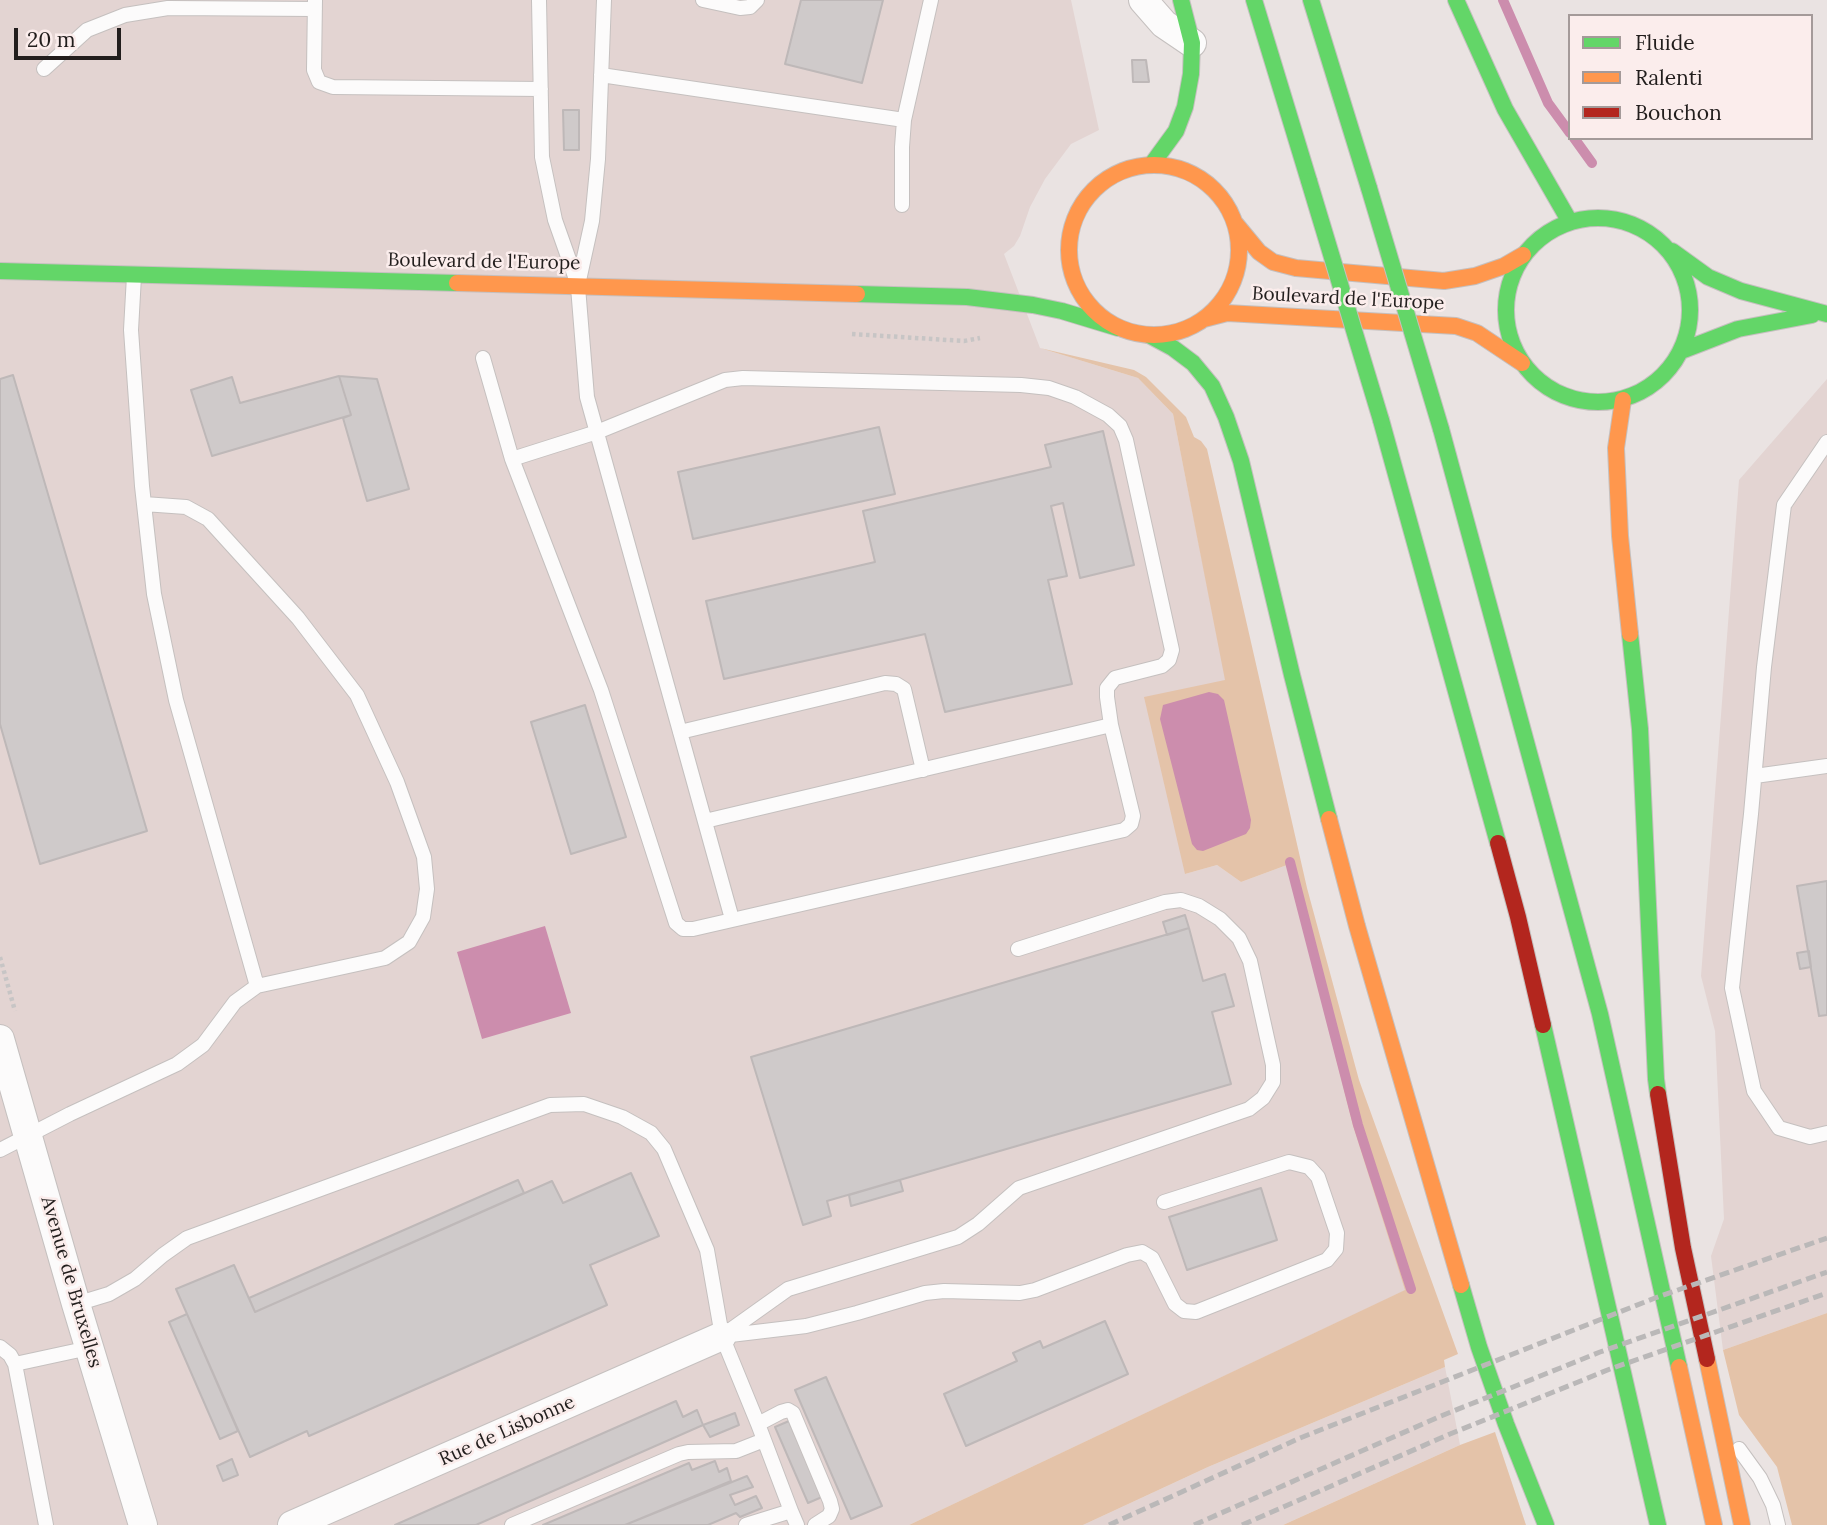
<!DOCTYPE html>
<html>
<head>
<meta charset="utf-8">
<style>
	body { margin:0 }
	#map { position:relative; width:1827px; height:1525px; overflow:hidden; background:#eae3e2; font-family:Lora,serif }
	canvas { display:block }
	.legend { position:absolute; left:1568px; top:14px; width:245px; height:126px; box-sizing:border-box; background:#fbedec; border:2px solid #a49a99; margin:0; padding:9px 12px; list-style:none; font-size:21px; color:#221e1d }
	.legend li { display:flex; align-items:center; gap:14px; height:35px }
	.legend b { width:35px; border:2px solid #a49a99 }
	.scale { position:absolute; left:14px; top:28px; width:107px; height:32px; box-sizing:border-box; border:4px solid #221e1d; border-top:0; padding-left:9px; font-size:21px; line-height:24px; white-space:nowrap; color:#221e1d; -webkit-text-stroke:5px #fbedec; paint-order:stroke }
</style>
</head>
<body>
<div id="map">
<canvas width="1827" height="1525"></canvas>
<ul class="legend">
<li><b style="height:9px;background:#63d668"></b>Fluide</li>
<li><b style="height:9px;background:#ff974d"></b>Ralenti</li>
<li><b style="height:9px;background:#b3261e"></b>Bouchon</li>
</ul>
<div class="scale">20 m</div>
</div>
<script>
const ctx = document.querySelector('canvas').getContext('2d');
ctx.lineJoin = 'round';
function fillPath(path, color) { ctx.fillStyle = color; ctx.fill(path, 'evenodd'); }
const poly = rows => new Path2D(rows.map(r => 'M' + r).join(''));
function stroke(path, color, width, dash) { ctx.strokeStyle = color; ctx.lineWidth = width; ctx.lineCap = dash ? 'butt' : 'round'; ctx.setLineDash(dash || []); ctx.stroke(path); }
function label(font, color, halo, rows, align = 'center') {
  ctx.font = font + ' Lora,serif'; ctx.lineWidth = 5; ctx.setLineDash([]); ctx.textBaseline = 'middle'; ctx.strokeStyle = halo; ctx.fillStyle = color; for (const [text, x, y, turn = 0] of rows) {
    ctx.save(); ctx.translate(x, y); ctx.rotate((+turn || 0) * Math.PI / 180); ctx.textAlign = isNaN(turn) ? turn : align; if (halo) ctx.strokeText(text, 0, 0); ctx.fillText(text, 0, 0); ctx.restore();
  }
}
const built = poly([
	[0,0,1071,0,1099,130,1071,144,1045,179,1030,207,1020,236,1014,246,1004,254,1040,348,1138,378,1173,414,1226,681,1185,874,1217,865,1241,882,1287,865,1353,1126,1406,1290,909,1525,0,1525],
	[1827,379,1827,1313,1723,1350,1711,1256,1724,1219,1715,1031,1701,976,1739,480],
	[1445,1367,1460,1445,1283,1525,1083,1525,1208,1467]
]);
const green = poly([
	[1040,348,1134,370,1146,377,1186,417,1194,437,1201,441,1207,449,1307,888,1359,1080,1458,1354,1444,1360,1445,1367,1208,1467,1083,1525,909,1525,1405,1290,1353,1126,1287,865,1241,882,1217,865,1185,874,1144,697,1225,680,1173,414,1138,378],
	[1827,1313,1827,1525,1792,1525,1777,1467,1739,1415,1723,1350],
	[1495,1432,1526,1525,1283,1525,1460,1445]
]);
const water = poly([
	[1209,692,1218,694,1224,700,1251,820,1250,828,1246,834,1203,851,1197,850,1192,844,1160,719,1163,705],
	[545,926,571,1013,482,1039,457,952]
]);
const stream = poly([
	[1503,0,1548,103,1570,133],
	[1574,138,1592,163],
	[1290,862,1358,1125,1411,1289]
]);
const building = poly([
	[801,0,883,0,862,83,785,64,801,0],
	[1132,60,1146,60,1149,82,1133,82,1132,60],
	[563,110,579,110,579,150,564,150,563,110],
	[13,375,147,831,40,864,0,724,0,379,13,375],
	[339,376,377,379,409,489,367,501,343,418,351,415,339,376],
	[339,376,351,415,212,456,191,390,232,377,240,403,339,376],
	[879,427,895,494,693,539,678,472,879,427],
	[1103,431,1134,565,1080,578,1063,503,1051,506,1067,576,1048,580,1072,684,945,712,925,634,724,679,706,601,875,562,863,511,1051,467,1045,445,1103,431],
	[585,705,626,837,571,854,531,722,585,705],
	[1827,881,1827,1015,1819,1016,1797,886,1827,881],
	[1185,915,1189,928,1167,935,1163,922,1185,915],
	[1189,928,1203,981,1225,974,1234,1006,1212,1012,1231,1084,827,1201,831,1216,803,1225,751,1057,1189,928],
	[1809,951,1811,967,1800,969,1797,953,1809,951],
	[631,1173,659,1236,590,1265,607,1305,309,1436,307,1431,250,1457,176,1289,234,1265,255,1312,552,1181,563,1203,631,1173],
	[518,1180,524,1193,255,1312,249,1298,518,1180],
	[900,1180,903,1191,851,1206,849,1195,900,1180],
	[1261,1188,1277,1240,1187,1270,1169,1217,1261,1188],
	[187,1314,238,1431,220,1439,169,1322,187,1314],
	[1105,1321,1128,1374,966,1446,944,1394,1017,1361,1013,1353,1040,1341,1043,1348,1105,1321],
	[826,1377,882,1506,851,1519,795,1390,826,1377],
	[676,1401,683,1417,697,1410,703,1425,476,1525,395,1525,676,1401],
	[735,1413,739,1425,710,1437,703,1425,735,1413],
	[789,1421,822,1497,808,1503,775,1427,789,1421],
	[232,1459,238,1475,223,1481,217,1466,232,1459],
	[715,1461,719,1472,727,1468,731,1481,625,1525,543,1525,689,1463,692,1470,715,1461],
	[747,1476,753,1487,730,1495,735,1505,756,1496,762,1508,740,1517,736,1513,708,1525,625,1525,747,1476]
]);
const path = poly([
	[852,334,964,341,980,338],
	[0,957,15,1011]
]);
const lane = poly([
	[315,0,314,70,319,82,333,87,541,89],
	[539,0,542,157,555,220,578,285,592,221,598,159,604,0],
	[703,0,740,8,750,7,757,0],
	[44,69,87,30,125,15,168,8,315,9],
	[601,75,904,120],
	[902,205,902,147,904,120,931,0],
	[134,276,131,330,142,486,154,594,176,700,257,986],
	[578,287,587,397,732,919],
	[483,358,512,459,601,690,676,923,683,929,693,929,1124,830,1131,824,1133,816,1111,725,1107,697,1107,688,1115,678,1162,666,1169,660,1172,650,1126,440,1120,426,1108,415,1075,397,1049,388,1021,385,743,378,725,380,597,432,512,459],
	[1827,442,1784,505,1764,667,1751,814,1732,988,1754,1091,1779,1128,1810,1137,1827,1133],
	[680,732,885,683,896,684,904,689,923,770],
	[1755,776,1827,766],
	[705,821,1111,725],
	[1018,949,1165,902,1181,900,1199,906,1220,919,1239,938,1250,961,1273,1065,1273,1082,1263,1098,1249,1109,1019,1188,978,1224,958,1237,788,1289,722,1336,806,1326,857,1313,925,1293,944,1291,1020,1293,1035,1290,1127,1255,1142,1252,1152,1258,1175,1304,1184,1311,1196,1312,1327,1260,1336,1249,1337,1233,1318,1177,1309,1167,1289,1162,1164,1202],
	[0,1150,70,1114,177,1064,203,1045,235,1002,257,986,385,958,409,942,423,917,427,889,424,857,397,782,357,695,298,618,208,519,186,507,144,504],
	[76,1304,109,1294,135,1279,163,1255,187,1238,550,1105,584,1104,622,1117,651,1133,664,1149,707,1250,722,1336,758,1424,791,1511,746,1525],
	[0,1347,10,1355,15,1364,46,1525],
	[15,1364,89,1348],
	[758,1424,781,1412,788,1410,793,1413,830,1501,832,1509,829,1516,815,1525],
	[1739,1449,1760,1478,1773,1505,1778,1525],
	[791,1511,797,1525],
	[512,1525,679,1454,688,1452,736,1451,764,1440]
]);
const street = poly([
	[1143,0,1164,24,1192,43],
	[0,1039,76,1304,143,1525],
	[292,1525,722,1336]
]);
const fast = poly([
	[1254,0,1309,181],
	[1311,0,1369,188],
	[1456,0,1505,109,1570,222],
	[1152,164,1176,131,1185,107,1191,74,1192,43,1181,0],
	'1506 310a92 92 0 1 1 184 0a92 92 0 1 1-184 0Z',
	[1672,251,1708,277,1741,291,1827,314],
	[0,271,457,283],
	[857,294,967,297,1033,305,1062,311,1118,328],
	[1149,335,1173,348,1193,363,1212,386,1226,417,1241,461,1292,675,1329,819],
	[1681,351,1738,329,1812,315],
	[1381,420,1498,843],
	[1441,429,1600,1014,1679,1367],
	[1630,634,1640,729,1656,1079,1658,1094],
	[1543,1025,1658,1525],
	[1461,1285,1479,1347,1506,1424,1546,1525]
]);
const slow = poly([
	'1069 250a85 85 0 1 1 170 0a85 85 0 1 1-170 0Z',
	[1235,223,1259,252,1273,262,1296,268,1444,281,1475,276,1504,266,1523,255],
	[457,283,857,294],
	[1204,319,1227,313,1456,326,1477,333,1522,363],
	[1623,400,1616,448,1620,536,1630,634],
	[1329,819,1357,926,1461,1285],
	[1707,1359,1742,1525],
	[1679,1367,1714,1525]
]);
const jam = poly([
	[1498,843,1518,917,1543,1025],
	[1658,1094,1683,1248,1707,1359]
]);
const rail = poly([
	[1109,1525,1300,1438,1655,1298,1827,1238],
	[1194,1525,1441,1416,1600,1352,1827,1272],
	[1242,1525,1450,1434,1610,1369,1827,1293]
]);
const fastBridge = poly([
	[1309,181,1381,420],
	[1369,188,1441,429]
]);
const streetNames = [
	["Boulevard de l'Europe",484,262,1],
	["Boulevard de l'Europe",1348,299,3],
	["Avenue de Bruxelles",71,1282,74],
	["Rue de Lisbonne",507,1431,-24]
];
fillPath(built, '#e3d4d2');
fillPath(green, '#e4c3a9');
fillPath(water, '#cc8dad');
stroke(stream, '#cc8dad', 10);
fillPath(building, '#cfcaca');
stroke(building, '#beb8b8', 2);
stroke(lane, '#c5c0bf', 16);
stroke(street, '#c5c0bf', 30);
stroke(fast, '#c5c0bf', 18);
stroke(slow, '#c5c0bf', 18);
stroke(jam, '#c5c0bf', 18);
stroke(path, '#c7c5c5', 4.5, [3.5, 3.5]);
stroke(lane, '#fcfbfb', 14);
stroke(street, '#fcfbfb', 28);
stroke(fast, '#63d668', 16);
stroke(slow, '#ff974d', 16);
stroke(jam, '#b3261e', 16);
stroke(rail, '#bab8b8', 5, [10, 5]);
stroke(fastBridge, '#c5c0bf', 18, []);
stroke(fastBridge, '#63d668', 16);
label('19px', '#221e1d', '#fbedec', streetNames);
</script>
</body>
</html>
